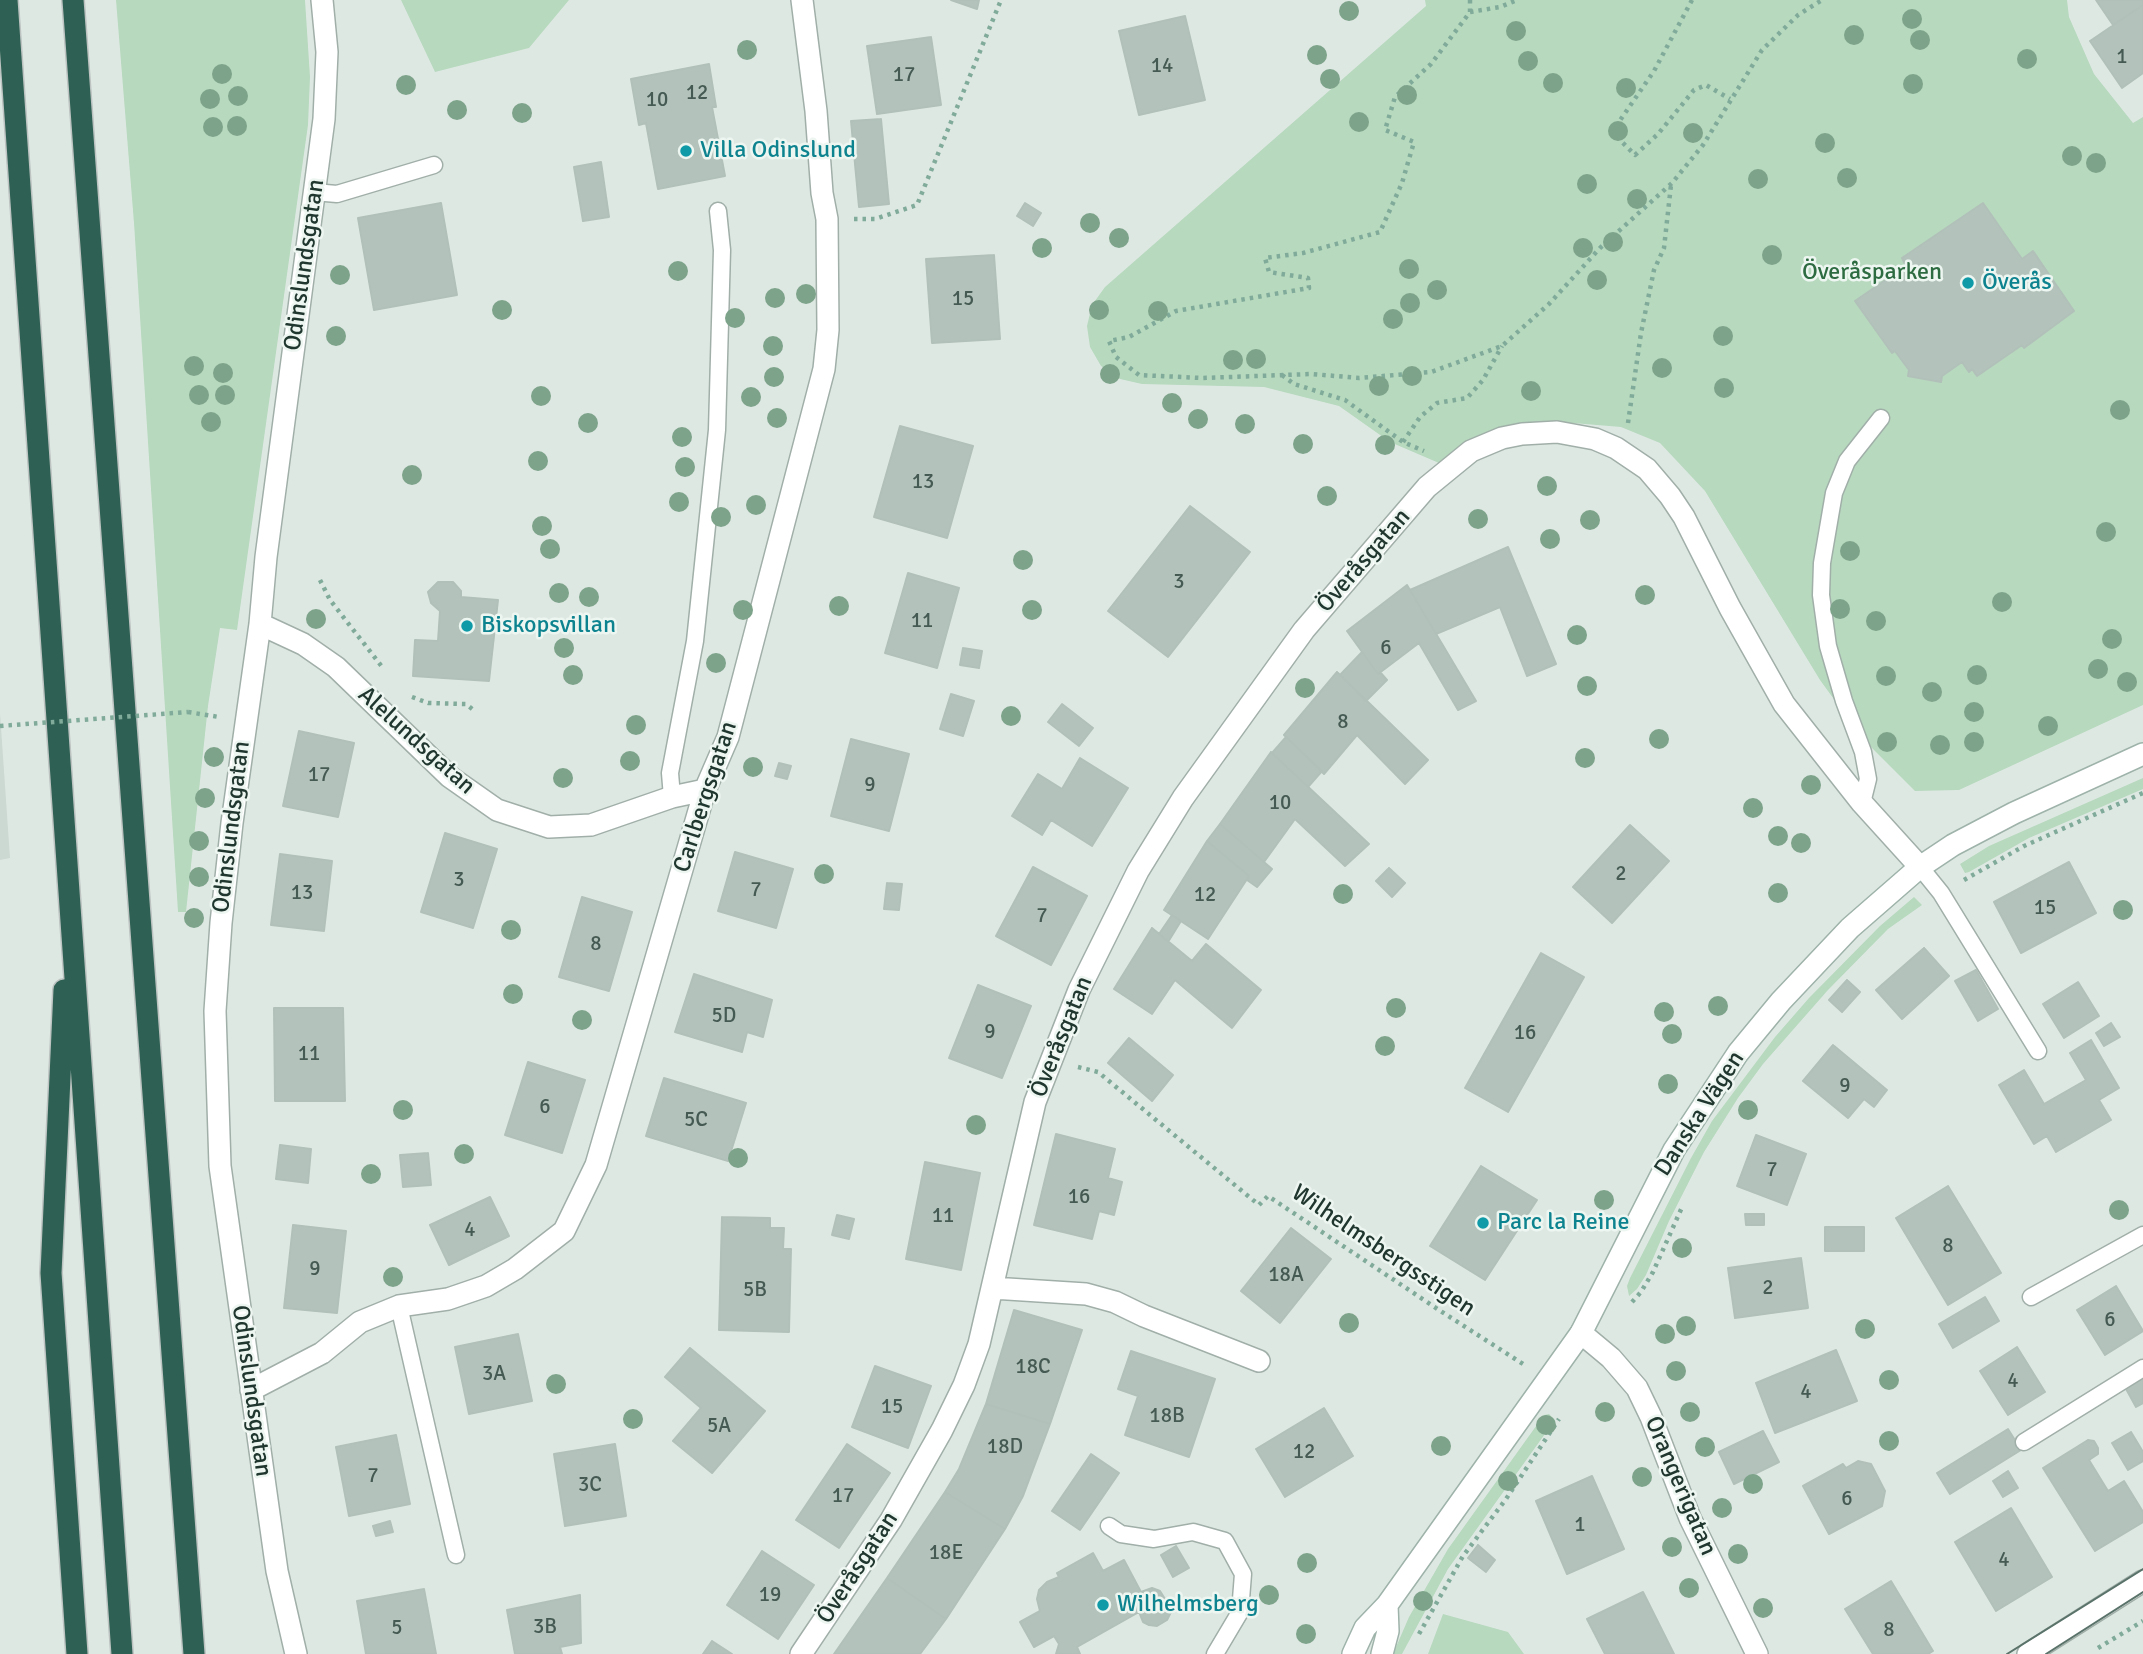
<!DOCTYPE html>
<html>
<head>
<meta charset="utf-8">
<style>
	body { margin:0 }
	canvas { display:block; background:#dee8e3 }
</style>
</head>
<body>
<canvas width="2143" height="1654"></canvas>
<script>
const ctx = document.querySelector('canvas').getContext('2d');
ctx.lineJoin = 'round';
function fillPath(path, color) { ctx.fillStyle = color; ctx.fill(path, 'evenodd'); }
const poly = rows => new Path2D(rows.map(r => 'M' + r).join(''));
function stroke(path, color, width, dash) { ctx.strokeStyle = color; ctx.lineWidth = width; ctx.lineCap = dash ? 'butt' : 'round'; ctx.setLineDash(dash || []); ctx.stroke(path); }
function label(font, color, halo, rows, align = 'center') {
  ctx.font = font + ' Signika,sans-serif'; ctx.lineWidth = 5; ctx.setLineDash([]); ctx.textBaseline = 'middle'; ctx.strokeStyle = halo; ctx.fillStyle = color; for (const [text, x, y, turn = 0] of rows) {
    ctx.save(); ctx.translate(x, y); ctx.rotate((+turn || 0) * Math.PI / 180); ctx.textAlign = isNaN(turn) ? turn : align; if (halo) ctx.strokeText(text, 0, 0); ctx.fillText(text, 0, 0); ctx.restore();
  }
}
const built = poly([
	[0,713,10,858,0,860]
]);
const green = poly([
	[116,0,305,0,310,77,308,125,237,630,220,628,208,706,186,912,178,912,134,223],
	[401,0,569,0,529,48,435,72],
	[1425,0,2067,0,2069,17,2094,74,2133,123,2143,117,2143,705,1959,790,1915,791,1862,738,1820,680,1705,491,1660,443,1621,427,1573,423,1523,428,1446,466,1390,442,1339,406,1264,387,1142,384,1120,379,1101,366,1090,347,1087,326,1092,305,1105,287,1426,6],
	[2143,778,2143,789,2029,838,1969,872,1965,873,1960,864,1989,846],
	[1914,897,1922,905,1888,929,1828,990,1763,1064,1738,1098,1704,1152,1669,1221,1646,1275,1637,1289,1629,1296,1627,1286,1630,1278,1691,1158,1712,1121,1775,1037,1809,998,1880,926],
	[1549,1414,1555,1420,1448,1569,1402,1654,1393,1654,1409,1617,1448,1549,1544,1415],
	[1443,1614,1508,1632,1524,1654,1428,1654]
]);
const building = poly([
	[951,0,979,0,977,9,951,0],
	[2096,0,2143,0,2143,5,2113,25,2096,0],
	[2143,5,2143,73,2122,88,2090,41,2143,5],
	[1185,16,1205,100,1139,115,1119,31,1185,16],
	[931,37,941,105,877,114,867,46,931,37],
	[709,64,716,107,712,107,725,176,658,189,646,123,639,125,631,79,709,64],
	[881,119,889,204,859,207,851,121,881,119],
	[601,162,609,217,583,221,574,167,601,162],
	[441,203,457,295,374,310,358,218,441,203],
	[1025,203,1041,213,1033,226,1017,216,1025,203],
	[1983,203,2022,259,2033,251,2074,311,2024,348,2022,345,1977,376,1972,369,1969,372,1962,362,1942,376,1941,382,1908,376,1909,370,1895,351,1892,353,1855,301,1906,266,1902,258,1983,203],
	[994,255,1000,339,932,343,926,259,994,255],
	[900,426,973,446,947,538,874,517,900,426],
	[1190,506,1250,552,1168,657,1108,611,1190,506],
	[1508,547,1556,664,1527,676,1500,607,1436,634,1410,590,1508,547],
	[908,573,959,588,937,668,885,653,908,573],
	[438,582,453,582,461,591,461,597,498,600,489,681,413,676,415,640,438,641,440,611,431,603,428,592,438,582],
	[1407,585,1476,701,1458,710,1419,643,1378,674,1347,631,1407,585],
	[963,648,982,651,979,668,960,665,963,648],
	[1362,652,1378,674,1380,672,1387,680,1366,701,1340,675,1362,652],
	[1337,672,1428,760,1405,784,1357,735,1324,774,1284,735,1337,672],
	[951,694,974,701,963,736,940,729,951,694],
	[1062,704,1093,728,1079,746,1048,722,1062,704],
	[299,731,354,743,338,817,283,806,299,731],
	[1286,737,1322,771,1308,787,1272,753,1286,737],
	[851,739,909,754,889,831,831,816,851,739],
	[1271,752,1369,844,1345,866,1295,819,1264,862,1220,824,1271,752],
	[1080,758,1128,788,1092,846,1051,820,1042,835,1012,816,1038,774,1062,789,1080,758],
	[779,763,791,766,787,779,775,776,779,763],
	[1220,824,1272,869,1257,887,1247,880,1249,876,1207,841,1220,824],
	[1630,825,1669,861,1612,923,1573,887,1630,825],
	[445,833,497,849,473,928,421,912,445,833],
	[1207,841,1249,876,1208,939,1164,910,1207,841],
	[735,852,793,869,776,928,718,911,735,852],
	[280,854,332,861,324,931,271,925,280,854],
	[2069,862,2096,913,2021,953,1994,902,2069,862],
	[1033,867,1087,896,1051,965,996,936,1033,867],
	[1389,868,1405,883,1392,897,1376,881,1389,868],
	[887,883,902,884,899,910,884,909,887,883],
	[582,897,632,912,609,991,559,977,582,897],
	[1172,915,1181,921,1168,942,1159,934,1172,915],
	[1152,928,1192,961,1206,944,1261,990,1232,1028,1175,980,1152,1014,1114,989,1152,928],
	[1924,948,1949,976,1902,1019,1876,990,1924,948],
	[1541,953,1584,977,1508,1112,1465,1088,1541,953],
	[1976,970,1998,1009,1978,1021,1955,981,1976,970],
	[694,974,772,1000,763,1037,747,1032,742,1052,675,1032,694,974],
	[1847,980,1860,992,1842,1012,1829,1000,1847,980],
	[2078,982,2099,1016,2064,1038,2043,1004,2078,982],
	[978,985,1031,1006,1002,1078,949,1058,978,985],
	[274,1008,343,1008,345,1101,275,1101,274,1008],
	[2111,1023,2120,1037,2104,1046,2096,1033,2111,1023],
	[1129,1038,1173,1075,1152,1101,1108,1063,1129,1038],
	[2091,1040,2119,1088,2099,1100,2111,1120,2056,1152,2047,1136,2034,1144,1999,1085,2024,1070,2044,1104,2086,1080,2070,1053,2091,1040],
	[1833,1045,1887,1090,1874,1107,1864,1099,1848,1118,1803,1081,1833,1045],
	[528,1062,585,1080,562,1153,505,1135,528,1062],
	[664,1078,746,1103,728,1161,646,1136,664,1078],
	[1056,1134,1115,1149,1108,1178,1122,1182,1114,1215,1099,1211,1092,1239,1034,1225,1056,1134],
	[1756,1135,1806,1154,1787,1205,1737,1186,1756,1135],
	[280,1145,311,1149,308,1183,276,1179,280,1145],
	[428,1153,431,1185,403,1187,400,1155,428,1153],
	[925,1162,980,1173,961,1270,906,1259,925,1162],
	[1481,1166,1537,1200,1485,1280,1430,1246,1481,1166],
	[1948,1186,2001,1273,1948,1305,1896,1218,1948,1186],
	[490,1197,509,1236,449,1265,430,1225,490,1197],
	[1745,1214,1764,1214,1764,1225,1746,1225,1745,1214],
	[837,1215,854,1219,849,1239,832,1235,837,1215],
	[722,1217,770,1218,770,1228,784,1228,783,1249,791,1249,789,1332,719,1330,722,1217],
	[293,1225,346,1231,337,1313,284,1308,293,1225],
	[1825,1227,1864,1227,1864,1251,1825,1251,1825,1227],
	[1291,1228,1331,1259,1280,1323,1241,1291,1291,1228],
	[1801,1258,1808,1308,1735,1318,1728,1268,1801,1258],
	[2116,1286,2143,1331,2105,1355,2077,1310,2116,1286],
	[1985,1297,1999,1321,1953,1348,1939,1324,1985,1297],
	[1014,1310,1082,1330,1050,1424,986,1404,1014,1310],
	[518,1334,532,1401,469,1414,455,1347,518,1334],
	[2017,1347,2045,1392,2008,1415,1980,1371,2017,1347],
	[690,1348,765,1411,712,1473,673,1441,701,1408,665,1377,690,1348],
	[1836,1350,1857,1401,1775,1433,1756,1383,1836,1350],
	[1131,1351,1215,1379,1189,1457,1125,1435,1138,1396,1118,1389,1131,1351],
	[875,1366,931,1386,908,1448,852,1427,875,1366],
	[2143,1376,2143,1403,2136,1407,2125,1387,2143,1376],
	[986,1404,1050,1424,1023,1496,1005,1529,945,1492,959,1469,986,1404],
	[1324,1408,1353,1456,1285,1497,1256,1449,1324,1408],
	[2008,1429,2021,1450,1950,1494,1937,1473,2008,1429],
	[1763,1431,1779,1462,1734,1484,1719,1452,1763,1431],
	[2131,1432,2143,1452,2143,1461,2128,1470,2112,1443,2131,1432],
	[396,1435,410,1504,349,1516,336,1447,396,1435],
	[2088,1440,2094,1441,2098,1448,2098,1454,2089,1460,2108,1491,2124,1481,2143,1512,2143,1522,2095,1551,2043,1468,2088,1440],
	[615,1444,626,1516,565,1526,554,1454,615,1444],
	[847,1444,890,1473,839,1548,796,1520,847,1444],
	[1091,1454,1119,1473,1080,1530,1052,1511,1091,1454],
	[1858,1461,1871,1464,1885,1491,1882,1506,1829,1534,1803,1486,1843,1464,1846,1468,1858,1461],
	[2008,1471,2018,1488,2003,1497,1993,1481,2008,1471],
	[1592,1476,1624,1549,1567,1574,1536,1501,1592,1476],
	[945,1492,1005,1529,946,1619,887,1578,945,1492],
	[2011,1508,2052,1577,1996,1611,1955,1542,2011,1508],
	[390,1521,393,1532,376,1536,373,1526,390,1521],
	[1478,1545,1495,1560,1486,1572,1468,1558,1478,1545],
	[1176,1546,1189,1568,1173,1577,1161,1555,1176,1546],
	[762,1551,814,1585,778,1639,727,1605,762,1551],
	[1093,1553,1103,1571,1124,1560,1141,1592,1152,1588,1160,1591,1170,1607,1171,1612,1167,1620,1157,1626,1149,1625,1143,1622,1139,1612,1077,1647,1080,1654,1056,1654,1059,1644,1054,1636,1034,1647,1020,1622,1040,1611,1037,1599,1039,1590,1047,1582,1059,1577,1057,1573,1093,1553],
	[887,1578,946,1619,920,1654,834,1654,887,1578],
	[1891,1581,1933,1651,1928,1654,1873,1654,1845,1609,1891,1581],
	[424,1589,436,1654,366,1654,357,1601,424,1589],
	[1643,1592,1674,1654,1605,1654,1587,1619,1643,1592],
	[580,1595,581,1643,560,1647,562,1654,515,1654,507,1610,580,1595],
	[712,1641,732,1654,703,1654,712,1641]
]);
const path = poly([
	[1470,0,1470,12,1431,64,1395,97,1385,130,1414,142,1402,183,1380,232,1303,253,1265,258,1269,272,1308,278,1309,288,1176,311,1129,337,1109,341,1116,357,1139,375,1202,378,1312,374,1359,378,1431,372,1502,346,1549,304,1600,248,1672,183,1703,145,1762,50,1798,15,1822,0],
	[1692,0,1654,71,1612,132,1635,155,1658,134,1694,90,1706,85,1730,99],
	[1470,12,1500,7,1517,0],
	[854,219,875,219,917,205,1001,0],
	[1282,375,1294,384,1345,400,1403,442,1424,451],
	[1628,423,1641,333,1654,270,1664,248,1671,185],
	[1403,442,1420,417,1437,403,1467,398,1483,380,1502,346],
	[320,580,330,600,383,668],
	[412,697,428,703,466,704,476,712],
	[188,712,219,717],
	[1964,880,2024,846,2143,793],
	[1078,1067,1098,1072,1259,1205,1268,1196,1439,1310,1523,1364],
	[1632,1302,1641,1292,1653,1272,1683,1205],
	[1419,1634,1463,1556,1506,1499,1559,1419],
	[2098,1648,2143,1621]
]);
const lane = poly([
	[314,192,337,194,434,165],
	[672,797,670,773,695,641,717,430,722,250,718,211],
	[1862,803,1868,779,1863,752,1844,701,1828,646,1821,595,1822,563,1834,493,1847,461,1881,418],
	[1920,867,1941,893,2038,1051],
	[2031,1297,2143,1235],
	[399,1306,456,1555],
	[2024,1442,2143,1368],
	[1109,1526,1121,1534,1154,1539,1193,1532,1225,1541,1243,1574,1240,1612,1215,1654]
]);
const street = poly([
	[260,624,303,644,336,667,450,777,497,810,549,827,591,825,672,797,705,790],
	[992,1288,1086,1294,1115,1302,1144,1316,1259,1361],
	[1581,1333,1611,1358,1637,1388,1651,1417,1690,1518,1757,1654],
	[251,1390,322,1353,360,1322,399,1306,448,1299,486,1286,515,1269,564,1231,596,1165,705,790,728,737,824,369,828,330,827,219,822,193,816,111,802,0],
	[296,1654,277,1571,220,1166,215,1011,221,923,232,823,260,624,266,557,324,119,327,52,322,0],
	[801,1654,891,1520,942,1430,964,1385,979,1344,1035,1102,1079,990,1138,871,1183,798,1304,630,1427,487,1471,451,1502,438,1522,434,1557,432,1595,439,1616,448,1647,469,1670,496,1684,517,1730,608,1784,704,1862,803,1920,867],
	[2028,1654,2143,1581]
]);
const secondary = poly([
	[1353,1654,1365,1628,1387,1605,1581,1333,1674,1150,1738,1053,1781,1001,1850,928,1920,867,1953,845,2014,813,2143,754],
	[1382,1654,1388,1631,1387,1605]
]);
const highway = poly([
	[7,0,122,1654],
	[73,0,194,1654],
	[64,990,51,1273,77,1654]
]);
const tram = poly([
	[2007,1654,2143,1569],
	[2046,1654,2143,1592]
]);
const pathBridge = poly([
	[0,726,188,712]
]);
const trees = [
	[1349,11],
	[1912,19],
	[1516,31],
	[1854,35],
	[1920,40],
	[747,50],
	[1317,55],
	[2027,59],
	[1528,61],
	[222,74],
	[1330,79],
	[1553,83],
	[1913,84],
	[406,85],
	[1626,88],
	[1407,95],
	[238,96],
	[210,99],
	[457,110],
	[522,113],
	[1359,122],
	[237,126],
	[213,127],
	[1618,131],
	[1693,133],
	[1825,143],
	[2072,156],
	[2096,163],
	[1847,178],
	[1758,179],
	[1587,184],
	[1637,199],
	[1090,223],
	[1119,238],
	[1613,242],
	[1042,248],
	[1583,248],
	[1772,255],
	[1409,269],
	[678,271],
	[340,275],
	[1597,280],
	[1437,290],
	[806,294],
	[775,298],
	[1410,303],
	[502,310],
	[1099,310],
	[1158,311],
	[735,318],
	[1393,319],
	[336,336],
	[1723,336],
	[773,346],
	[1256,359],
	[1233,360],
	[194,366],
	[1662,368],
	[223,373],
	[1110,374],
	[1412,376],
	[774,377],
	[1379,386],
	[1724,388],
	[1531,391],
	[199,395],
	[225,395],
	[541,396],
	[751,397],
	[1172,403],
	[2120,410],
	[777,418],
	[1198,419],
	[211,422],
	[588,423],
	[1245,424],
	[682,437],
	[1303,444],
	[1385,445],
	[538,461],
	[685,467],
	[412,475],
	[1547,486],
	[1327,496],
	[679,502],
	[756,505],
	[721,517],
	[1478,519],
	[1590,520],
	[542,526],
	[2106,532],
	[1550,539],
	[550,549],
	[1850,551],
	[1023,560],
	[559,593],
	[1645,595],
	[589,597],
	[2002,602],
	[839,606],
	[1840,609],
	[743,610],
	[1032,610],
	[316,619],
	[1876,621],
	[1577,635],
	[2112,639],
	[564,648],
	[716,663],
	[2098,669],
	[573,675],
	[1977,675],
	[1886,676],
	[2127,682],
	[1587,686],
	[1305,688],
	[1932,692],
	[1974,712],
	[1011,716],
	[636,725],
	[2048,726],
	[1659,739],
	[1887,742],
	[1974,742],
	[1940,745],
	[214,757],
	[1585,758],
	[630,761],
	[753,767],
	[563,778],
	[1811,785],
	[205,798],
	[1753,808],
	[1778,836],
	[199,841],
	[1801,843],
	[824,874],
	[199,877],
	[1778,893],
	[1343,894],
	[2123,910],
	[194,918],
	[511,930],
	[513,994],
	[1718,1006],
	[1396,1008],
	[1664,1012],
	[582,1020],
	[1672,1034],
	[1385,1046],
	[1668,1084],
	[403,1110],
	[1748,1110],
	[976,1125],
	[464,1154],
	[738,1158],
	[371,1174],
	[1604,1200],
	[2119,1210],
	[1682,1248],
	[393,1277],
	[1349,1323],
	[1686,1326],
	[1865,1329],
	[1665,1334],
	[1676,1371],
	[1889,1380],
	[556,1384],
	[1605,1412],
	[1690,1412],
	[633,1419],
	[1546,1425],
	[1889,1441],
	[1441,1446],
	[1705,1447],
	[1642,1477],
	[1508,1481],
	[1753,1484],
	[1722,1508],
	[1672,1547],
	[1738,1554],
	[1307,1563],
	[1689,1588],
	[1269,1595],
	[1423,1601],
	[1763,1608],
	[1306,1634]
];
const markers = [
	[686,151,7,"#0f9aa8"],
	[1968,283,7,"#0f9aa8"],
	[467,626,7,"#0f9aa8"],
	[1483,1223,7,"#0f9aa8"],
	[1103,1605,7,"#0f9aa8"]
];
const numberNames = [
	["1",2122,57],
	["14",1162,66],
	["17",904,75],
	["12",697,93],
	["10",657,100],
	["15",963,299],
	["13",923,482],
	["3",1179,582],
	["11",922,621],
	["6",1386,648],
	["8",1343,722],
	["17",319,775],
	["9",870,785],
	["10",1280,803],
	["2",1621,874],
	["3",459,880],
	["7",756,890],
	["13",302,893],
	["12",1205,895],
	["15",2045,908],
	["7",1042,916],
	["8",596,944],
	["5D",724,1016],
	["9",990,1032],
	["16",1525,1033],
	["11",309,1054],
	["9",1845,1086],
	["6",545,1107],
	["5C",696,1120],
	["7",1772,1170],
	["16",1079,1197],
	["11",943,1216],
	["4",470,1230],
	["8",1948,1246],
	["9",315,1269],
	["18A",1286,1275],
	["2",1768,1288],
	["5B",755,1290],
	["6",2110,1320],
	["18C",1033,1367],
	["3A",494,1374],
	["4",2013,1381],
	["4",1806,1392],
	["15",892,1407],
	["18B",1167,1416],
	["5A",719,1426],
	["18D",1005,1447],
	["12",1304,1452],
	["7",373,1476],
	["3C",590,1485],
	["17",843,1496],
	["6",1847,1499],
	["1",1580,1525],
	["18E",946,1553],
	["4",2004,1560],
	["19",770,1595],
	["3B",545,1627],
	["5",397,1628],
	["8",1889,1630]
];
const cultureNames = [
	["Villa Odinslund",700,151],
	["Överås",1982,283],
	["Biskopsvillan",481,626],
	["Parc la Reine",1497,1223],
	["Wilhelmsberg",1117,1605]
];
const streetNames = [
	["Odinslundsgatan",305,265,-82],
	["Överåsgatan",1364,561,-49],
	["Alelundsgatan",416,741,42],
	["Carlbergsgatan",706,797,-72],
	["Odinslundsgatan",232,827,-83],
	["Överåsgatan",1062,1037,-68],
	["Danska Vägen",1700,1114,-57],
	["Wilhelmsbergsstigen",1383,1251,34],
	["Odinslundsgatan",251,1391,82],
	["Orangerigatan",1680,1486,67],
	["Överåsgatan",858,1568,-57]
];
const parkNames = [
	["Överåsparken",1872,273]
];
fillPath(built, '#ccd8d2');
fillPath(green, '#b7d9be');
fillPath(building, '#b3c3bc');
stroke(building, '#b1c1b9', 2);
stroke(lane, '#a1afa9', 19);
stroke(street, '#a1afa9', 24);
stroke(secondary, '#9eb3aa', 24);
stroke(highway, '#bcc3c1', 24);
stroke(path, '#80aa9a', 4.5, [3.5, 5]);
stroke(lane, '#fff', 16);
stroke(street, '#fff', 21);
stroke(secondary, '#fff', 21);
stroke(highway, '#2e6153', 21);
stroke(tram, '#5a736a', 2);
stroke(pathBridge, '#80aa9a', 4.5, [3.5, 5]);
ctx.fillStyle = '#7da38a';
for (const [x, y] of trees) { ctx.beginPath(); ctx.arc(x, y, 10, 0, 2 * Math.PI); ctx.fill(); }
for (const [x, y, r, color] of markers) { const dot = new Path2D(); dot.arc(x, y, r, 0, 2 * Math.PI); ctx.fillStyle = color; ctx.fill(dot); stroke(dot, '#eef6f1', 2.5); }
label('21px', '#455a52', null, numberNames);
label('24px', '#0d838f', '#eef6f1', cultureNames, 'left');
label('24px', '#20372f', '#eef6f1', streetNames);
label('24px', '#2d6b41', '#eef6f1', parkNames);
</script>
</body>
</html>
